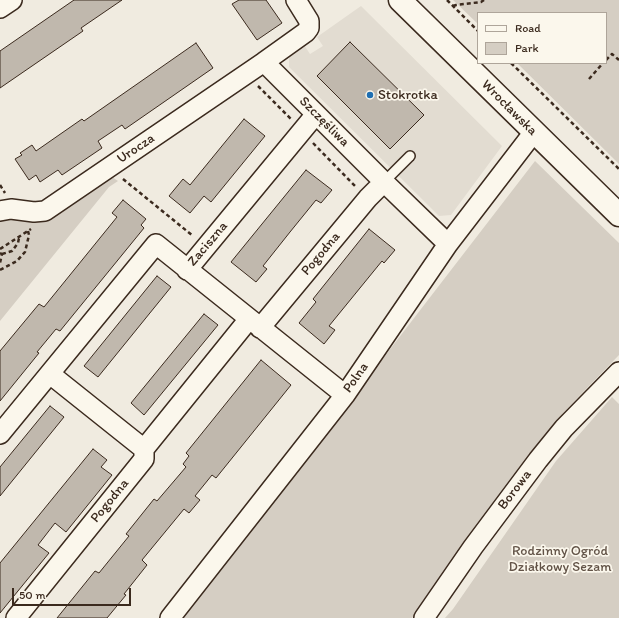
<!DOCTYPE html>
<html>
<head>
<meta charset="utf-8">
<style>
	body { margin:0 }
	#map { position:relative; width:619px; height:618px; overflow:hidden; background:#f0ebe0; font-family:Itim,sans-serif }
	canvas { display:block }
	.legend { position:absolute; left:477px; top:12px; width:130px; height:52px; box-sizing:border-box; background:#fbf7ec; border:1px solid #aea59a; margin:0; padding:5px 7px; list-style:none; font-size:12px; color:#3b2a1e }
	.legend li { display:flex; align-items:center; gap:8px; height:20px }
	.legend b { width:20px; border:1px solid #aea59a }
	.scale { position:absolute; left:12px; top:588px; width:119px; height:18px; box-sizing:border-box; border:2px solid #3b2a1e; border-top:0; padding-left:5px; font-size:12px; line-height:14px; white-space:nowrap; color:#3b2a1e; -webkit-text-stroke:3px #fbf7ec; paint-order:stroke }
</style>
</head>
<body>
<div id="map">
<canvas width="619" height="618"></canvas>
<ul class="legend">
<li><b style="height:5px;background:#fbf7ec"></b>Road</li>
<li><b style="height:11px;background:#d5cec3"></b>Park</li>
</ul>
<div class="scale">50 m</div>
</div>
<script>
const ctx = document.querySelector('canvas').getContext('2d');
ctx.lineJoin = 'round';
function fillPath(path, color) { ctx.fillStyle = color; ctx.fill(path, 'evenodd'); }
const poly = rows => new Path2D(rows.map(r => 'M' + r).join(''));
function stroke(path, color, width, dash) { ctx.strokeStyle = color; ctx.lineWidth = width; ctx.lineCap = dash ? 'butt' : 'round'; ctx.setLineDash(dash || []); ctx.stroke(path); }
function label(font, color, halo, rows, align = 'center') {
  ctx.font = font + ' Itim,sans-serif'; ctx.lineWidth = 3.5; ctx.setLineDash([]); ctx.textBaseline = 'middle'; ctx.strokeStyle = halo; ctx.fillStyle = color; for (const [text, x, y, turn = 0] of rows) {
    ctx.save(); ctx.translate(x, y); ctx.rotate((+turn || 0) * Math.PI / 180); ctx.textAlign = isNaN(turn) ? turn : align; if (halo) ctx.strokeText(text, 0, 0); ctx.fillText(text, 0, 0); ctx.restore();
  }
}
const built = poly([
	[361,6,502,146,451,215,439,216,289,67,289,55,304,45,310,54,323,46,317,37]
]);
const green = poly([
	[453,0,619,0,619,164,517,63,606,63,606,13,478,13,478,24],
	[535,161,619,243,619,355,563,413,523,465,412,618,183,618],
	[112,177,118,181,109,187,0,321,0,219,9,217,36,222,50,219],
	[612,397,619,404,619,618,445,618,453,609,556,461]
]);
const building = poly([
	[74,0,122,0,81,28,83,31,0,88,0,51,74,0],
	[239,0,266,0,282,23,257,40,232,4,239,0],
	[350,42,424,115,390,149,317,76,350,42],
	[196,43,213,68,125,129,122,125,98,141,102,148,62,175,58,170,40,182,36,175,29,180,15,159,22,155,20,153,32,145,36,151,82,119,84,121,196,43],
	[244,119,265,136,211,202,204,196,190,213,169,196,183,179,190,185,244,119],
	[306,170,332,190,321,203,316,200,290,232,263,266,267,269,256,282,231,262,306,170],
	[123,200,146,219,141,225,144,228,60,331,56,329,37,352,39,353,0,401,0,351,39,304,44,307,117,217,112,213,123,200],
	[369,229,395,250,384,263,382,261,329,326,335,330,324,344,299,323,316,302,313,299,369,229],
	[157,276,171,287,98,377,84,366,157,276],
	[204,314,218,325,144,415,131,403,204,314],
	[261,360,291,385,216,478,212,475,195,496,200,500,189,513,184,509,142,560,147,565,124,594,126,595,107,618,57,618,95,571,99,573,129,536,126,534,154,499,157,501,186,467,183,464,189,456,186,453,261,360],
	[50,406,64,417,0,496,0,467,50,406],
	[93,449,107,460,101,467,112,475,66,532,55,523,38,545,49,553,0,613,0,563,93,449]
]);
const path = poly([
	[447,0,478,31],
	[453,6,456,5,481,2,484,0],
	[606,60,612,54,619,60],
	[511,63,619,169],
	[589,79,603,63],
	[258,86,291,119],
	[313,143,356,187],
	[123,179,193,236],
	[0,185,5,193],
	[0,249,31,229],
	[0,253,2,254,0,263],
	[2,254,12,251,18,243,19,238],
	[0,270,17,261,25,252,29,235,28,231]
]);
const lane = poly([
	[384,182,410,156]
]);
const street = poly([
	[296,0,309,21,309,28,306,32,264,62,384,182,448,244],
	[0,8,12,0],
	[0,211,11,209,34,212,45,211,264,62],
	[187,270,316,114],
	[260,328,368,198,384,182],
	[0,434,156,244,345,395],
	[144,449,249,319],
	[16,618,144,459,144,449,50,374],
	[170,618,345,395,448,244,534,132],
	[424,618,473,547,538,460,564,428,619,372]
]);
const secondary = poly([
	[400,0,619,215]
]);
const markers = [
	[370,95,4,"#1f6fb2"]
];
const poiNames = [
	["Stokrotka",378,95]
];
const streetNames = [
	["Wrocławska",509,108,45],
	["Szczęśliwa",324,122,45],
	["Urocza",136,149,-34],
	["Zaciszna",208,244,-50],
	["Pogodna",321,254,-50],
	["Polna",356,378,-55],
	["Borowa",515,490,-53],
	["Pogodna",110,501,-51]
];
const parkNames = [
	["Rodzinny Ogród",560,551],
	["Działkowy Sezam",560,567]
];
fillPath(built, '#e2dcd1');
fillPath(green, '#d5cec3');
fillPath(building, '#c0b8ad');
stroke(building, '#3b2a1e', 1);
stroke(lane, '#3b2a1e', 12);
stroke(street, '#3b2a1e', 22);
stroke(secondary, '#3b2a1e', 25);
stroke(path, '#3b2a1e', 2.5, [4, 3]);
stroke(lane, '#fbf7ec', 9);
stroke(street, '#fbf7ec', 19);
stroke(secondary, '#fbf7ec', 22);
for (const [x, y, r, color] of markers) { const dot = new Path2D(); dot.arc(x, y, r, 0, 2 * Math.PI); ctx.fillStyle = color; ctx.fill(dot); stroke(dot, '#fbf7ec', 1.5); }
label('14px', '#3b2a1e', '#fbf7ec', poiNames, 'left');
label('14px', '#3b2a1e', '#fbf7ec', streetNames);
label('14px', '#625347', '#fbf7ec', parkNames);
</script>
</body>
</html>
